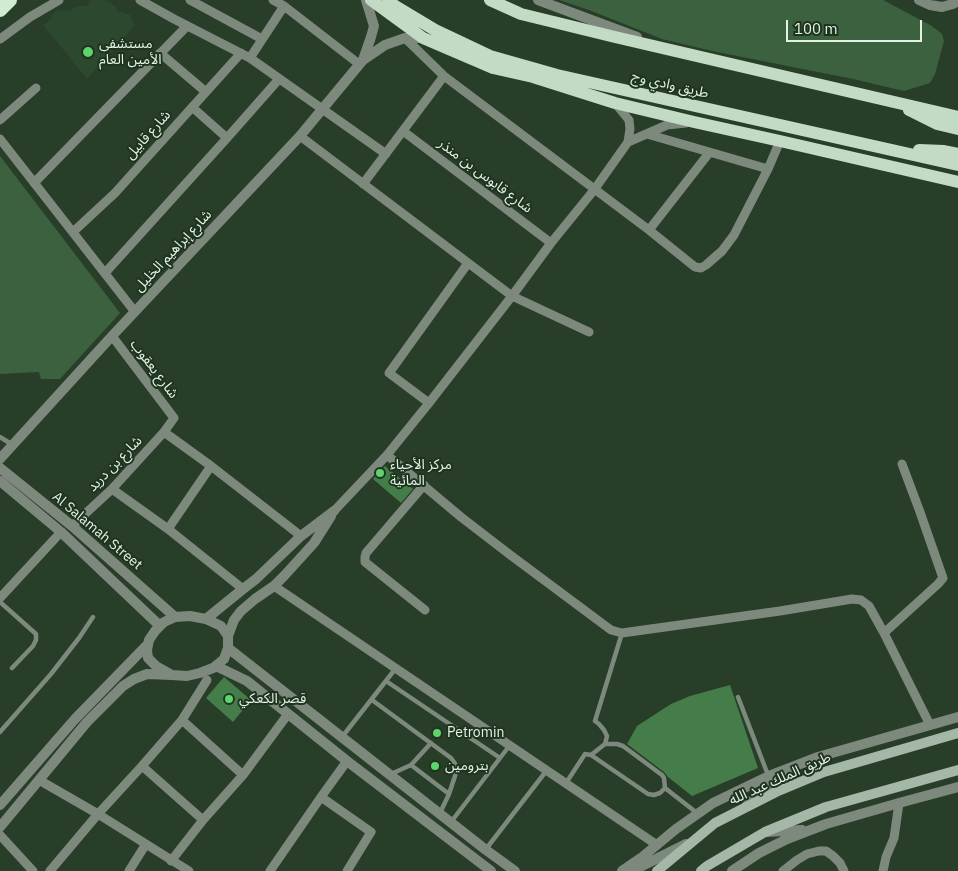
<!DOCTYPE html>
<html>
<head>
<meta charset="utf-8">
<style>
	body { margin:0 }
	#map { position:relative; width:958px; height:871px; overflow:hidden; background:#283e29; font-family:"IBM Plex Sans",sans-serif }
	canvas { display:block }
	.scale { position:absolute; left:786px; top:20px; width:136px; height:22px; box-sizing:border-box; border:2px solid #e4f2e4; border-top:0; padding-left:6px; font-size:15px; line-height:18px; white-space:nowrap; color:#e4f2e4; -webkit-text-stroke:4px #1e341f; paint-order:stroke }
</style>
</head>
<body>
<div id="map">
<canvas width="958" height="871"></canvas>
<div class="scale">100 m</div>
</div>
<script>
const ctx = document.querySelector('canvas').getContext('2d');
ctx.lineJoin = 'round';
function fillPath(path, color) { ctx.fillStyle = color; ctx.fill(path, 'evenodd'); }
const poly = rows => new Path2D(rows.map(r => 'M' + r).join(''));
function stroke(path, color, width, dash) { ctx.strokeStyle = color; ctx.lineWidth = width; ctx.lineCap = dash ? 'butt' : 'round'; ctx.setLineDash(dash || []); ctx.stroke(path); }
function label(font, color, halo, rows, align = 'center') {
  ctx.font = font + ' "IBM Plex Sans","Noto Sans Arabic",sans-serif'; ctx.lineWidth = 4; ctx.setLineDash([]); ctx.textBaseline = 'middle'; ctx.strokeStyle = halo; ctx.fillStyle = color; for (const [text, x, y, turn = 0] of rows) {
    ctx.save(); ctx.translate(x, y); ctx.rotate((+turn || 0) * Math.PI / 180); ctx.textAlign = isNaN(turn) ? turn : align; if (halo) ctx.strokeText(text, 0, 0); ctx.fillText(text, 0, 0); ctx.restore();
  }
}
const built = poly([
	[92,0,105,0,109,2,115,6,118,11,130,15,135,25,87,79,43,25,49,21,53,14,56,11,61,10,68,11,78,6,86,6]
]);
const green = poly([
	[559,0,883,0,932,26,942,34,944,41,935,74,930,83,904,91,853,79,712,51,662,39,589,10],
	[0,156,120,313,60,379,41,379,39,372,0,374]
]);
const building = poly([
	[385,466,413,489,401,503,373,479],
	[224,677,251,700,233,722,206,698],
	[730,685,758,768,692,796,668,777,664,772,627,744,637,726,671,704,690,696]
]);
const service = poly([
	[0,437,13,445],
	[0,602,36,634,36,640,33,646,12,668],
	[386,681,500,758],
	[738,697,768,775],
	[372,700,451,758,454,762,456,766,456,773,449,794,440,813],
	[0,732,51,674,79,638,93,617],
	[342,737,396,668],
	[605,744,617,744,623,746,662,775,664,778,665,788,697,813],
	[591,755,648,794,654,795,660,793,665,788],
	[411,765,449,794],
	[391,774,411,765,431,743],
	[566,783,585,754,591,755,605,744,607,736,604,730,599,724,595,721,622,633],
	[451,822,510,745],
	[486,849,547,770]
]);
const minor = poly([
	[140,0,174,19,250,58,386,154],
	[190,0,262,39],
	[273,0,284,6,359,64],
	[405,38,444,76,649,230,695,267,701,268,706,265,722,251,734,235,768,169,780,141],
	[0,39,30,17,59,0],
	[160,53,206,92],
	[250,58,284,6],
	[192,107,227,138],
	[0,120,36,88],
	[403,131,551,243],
	[647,134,768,169],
	[300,136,512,296,589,332],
	[0,139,135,312],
	[628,142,667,125,686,123],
	[34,183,187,26],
	[363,184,444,76],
	[649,230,709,153],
	[73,232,115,193,241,53],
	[105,273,227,138,279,79],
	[429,403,389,373,468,263],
	[164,432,211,466,301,536],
	[387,455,461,517,509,554,611,630,622,633,780,611,852,599,861,600,869,606,884,633,930,725],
	[424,485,366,553,365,557,365,562,425,610],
	[112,489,168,529,243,589],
	[334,511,387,455,429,403,512,296,551,243,594,190,628,142,630,129,629,120,615,103],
	[72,526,112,489,164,432,174,418,112,336],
	[168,529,211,466],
	[274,586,657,845],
	[0,598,61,532],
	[884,633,938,584,943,578,920,512,902,464],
	[182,720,243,775],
	[142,766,203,820],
	[39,780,98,814,189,871],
	[321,797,371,832,347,871],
	[0,835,33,871],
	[171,861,203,820,243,775,288,714],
	[50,871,98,814,142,766,182,720,207,680],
	[129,871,146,844],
	[270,871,321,797,347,761],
	[783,871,797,860,807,854,819,851,826,851,833,856,840,863,844,871],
	[883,871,886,857,894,838,899,803]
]);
const tertiary = poly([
	[538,0,637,37],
	[919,0,930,5,942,7,953,4,958,1],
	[363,60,371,37,374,26,366,0],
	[0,459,112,336,300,136,363,60,385,45,405,38,423,38],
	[0,468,72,526,175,617],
	[0,481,61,532,160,626],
	[190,616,206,619,221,626,228,636,228,648,224,659,213,668,200,673,187,676,172,675,156,666,148,658,147,650,149,640,155,631,164,622,175,617,190,616],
	[206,619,243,589,256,579,301,536,334,511],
	[228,636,234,620,241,611,255,599,274,586,284,576,314,543,331,516],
	[228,648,486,850,515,871],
	[216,666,247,681,347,761,491,871],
	[747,804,787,773],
	[0,805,75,719,148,644],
	[0,827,87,722,123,686,134,679,147,674,172,675],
	[766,832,802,830],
	[626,870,640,867,686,844],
	[622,871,641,858,676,829,713,803,769,776,818,757,958,717],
	[732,871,759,853,787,839,826,824,899,803,958,787]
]);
const secondary = poly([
	[657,871,715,823,776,792,824,772,958,733],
	[701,871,707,866,765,832,826,807,958,770]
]);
const primary = poly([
	[371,0,423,38,493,68,533,77,615,103,694,122,780,141,958,182],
	[388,0,395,6,435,30,490,56,557,75,958,165],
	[490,0,521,14,615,37,958,117],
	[909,110,937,124,958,129],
	[919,150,944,151,958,154]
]);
const trunk = poly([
	[0,10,10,0]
]);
const markers = [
	[88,52,6,"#5dd56c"],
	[380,473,5,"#5dd56c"],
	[229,699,5,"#5dd56c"],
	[437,733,5,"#5dd56c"],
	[435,766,5,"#5dd56c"]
];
const poiNames = [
	["مستشفى",99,44],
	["الأمين العام",99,60],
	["مركز الأحياء",390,465],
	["المائية",390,481],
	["قصر الكعكي",239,699],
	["Petromin",447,733],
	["بترومين",445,766]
];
const streetNames = [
	["طريق وادي وج",670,85,13],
	["شارع قابيل",148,135,-48],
	["شارع قابوس بن منذر",485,176,37],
	["شارع إبراهيم الخليل",173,251,-47],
	["شارع يعقوب",154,369,53],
	["شارع بن دريد",115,464,-46],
	["Al Salamah Street",97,531,40],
	["طريق الملك عبد الله",780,779,-24]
];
fillPath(built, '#2c482e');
fillPath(green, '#3c613f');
fillPath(building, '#447d4a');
stroke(service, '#7e897e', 4.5);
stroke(minor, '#7e897e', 9);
stroke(tertiary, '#7e897e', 10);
stroke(secondary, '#a5b7a6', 10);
stroke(primary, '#c3dac4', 12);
stroke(trunk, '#d1ead2', 14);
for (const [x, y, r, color] of markers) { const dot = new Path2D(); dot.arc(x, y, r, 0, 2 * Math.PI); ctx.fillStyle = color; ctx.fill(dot); stroke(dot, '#1e341f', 2); }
label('14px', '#e4f2e4', '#1e341f', poiNames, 'left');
label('14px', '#e4f2e4', '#1e341f', streetNames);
</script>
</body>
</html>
